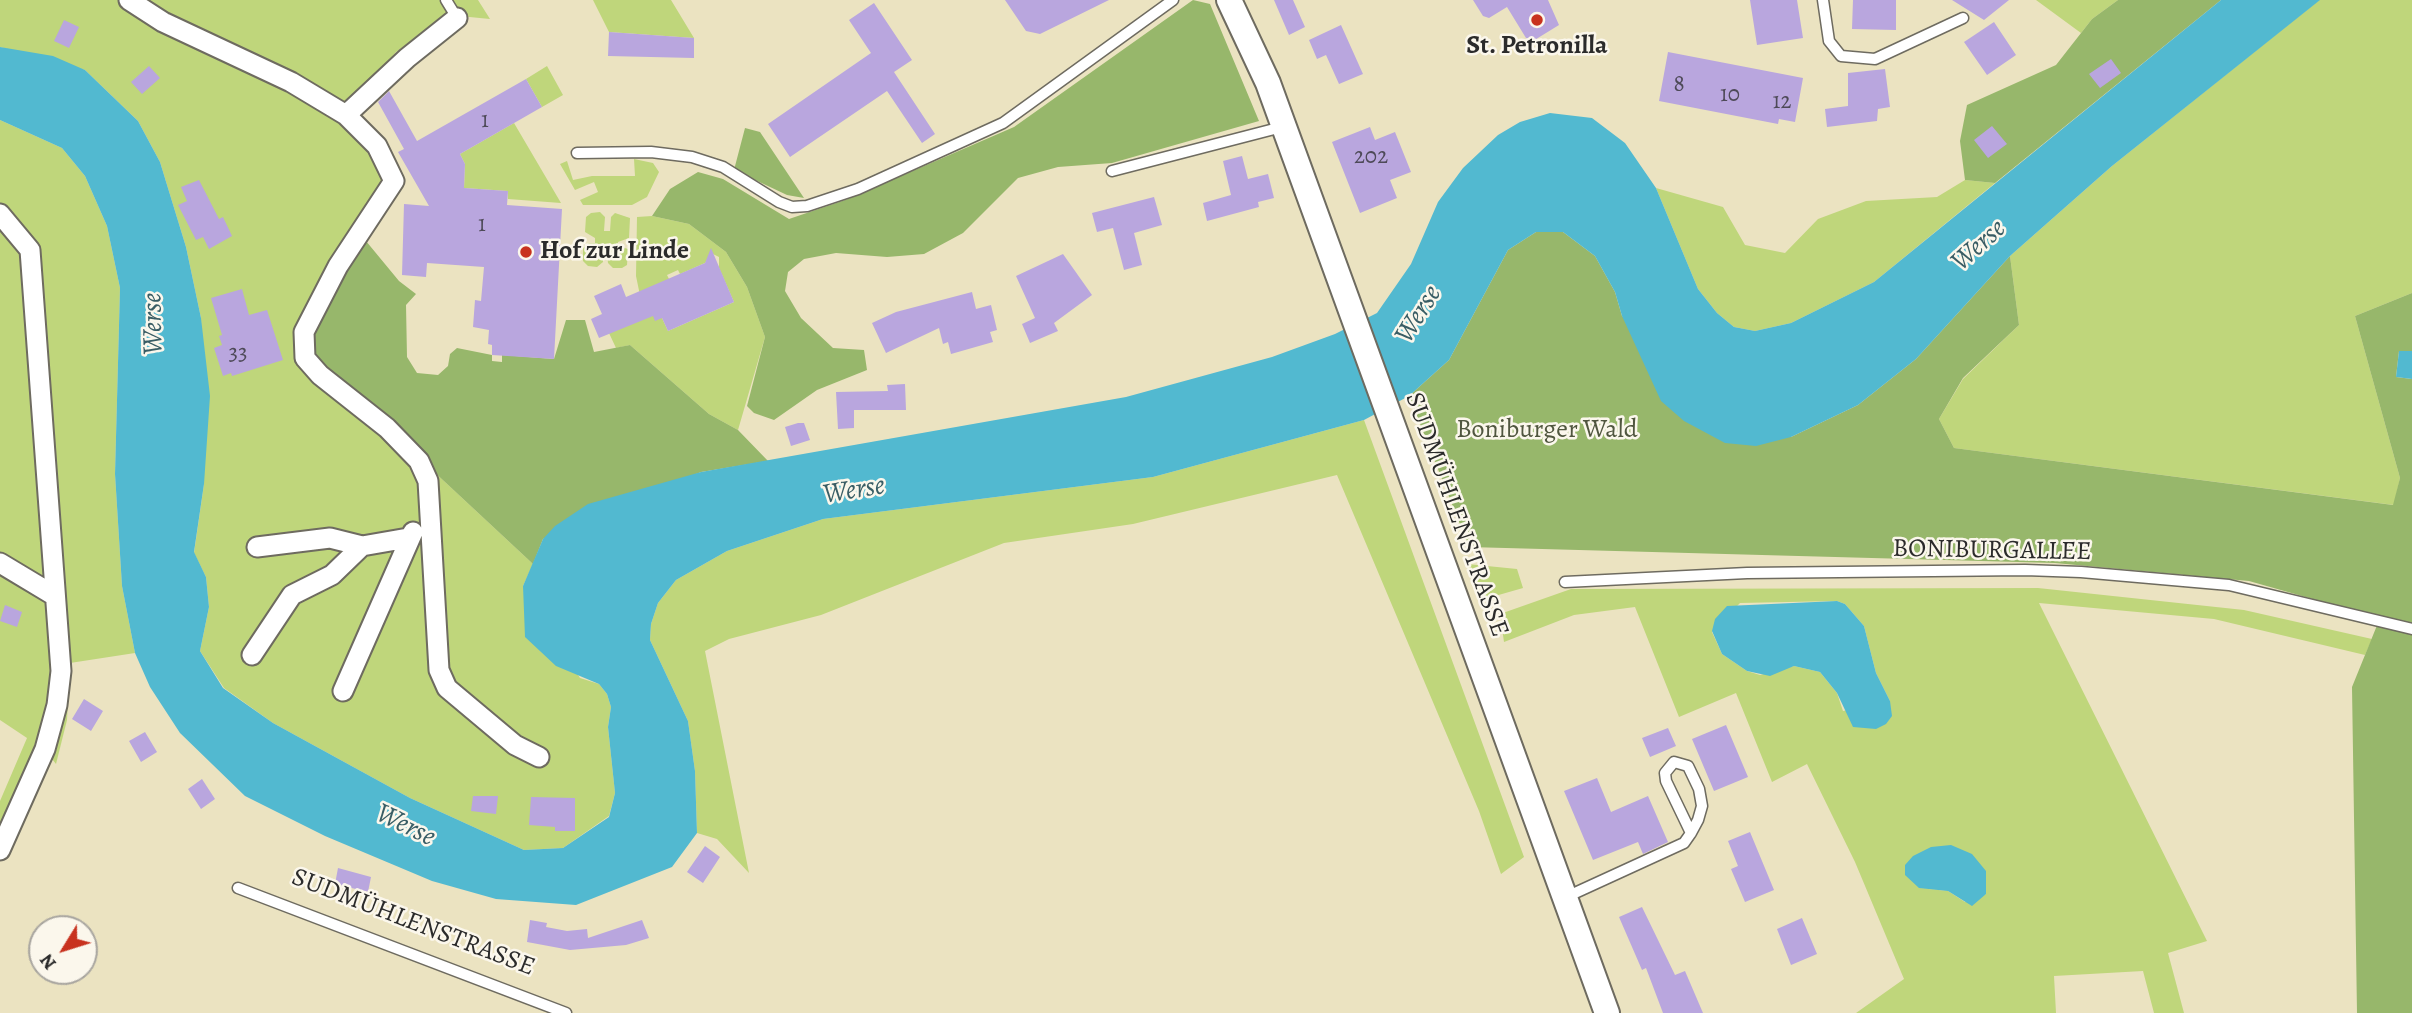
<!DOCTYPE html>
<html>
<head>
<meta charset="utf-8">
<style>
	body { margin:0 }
	#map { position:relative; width:2412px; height:1013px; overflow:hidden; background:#ebe3c1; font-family:Alegreya,serif }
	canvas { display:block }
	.north { position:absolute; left:28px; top:915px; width:70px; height:70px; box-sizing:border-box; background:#fbf7ec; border:2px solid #a8a59f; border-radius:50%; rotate:232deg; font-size:19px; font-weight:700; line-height:28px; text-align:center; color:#2b2b2b }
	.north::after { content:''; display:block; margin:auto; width:24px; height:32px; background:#c8321e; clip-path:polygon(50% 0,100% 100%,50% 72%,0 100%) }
</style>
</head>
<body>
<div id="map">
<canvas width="2412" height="1013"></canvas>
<div class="north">N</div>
</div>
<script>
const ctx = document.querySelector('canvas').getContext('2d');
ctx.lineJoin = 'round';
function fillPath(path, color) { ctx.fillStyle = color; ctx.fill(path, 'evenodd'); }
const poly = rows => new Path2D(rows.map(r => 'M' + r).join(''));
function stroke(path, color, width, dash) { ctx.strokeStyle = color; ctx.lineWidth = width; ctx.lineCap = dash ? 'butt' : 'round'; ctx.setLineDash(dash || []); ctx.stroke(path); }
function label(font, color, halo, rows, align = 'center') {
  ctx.font = font + ' Alegreya,serif'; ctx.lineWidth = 5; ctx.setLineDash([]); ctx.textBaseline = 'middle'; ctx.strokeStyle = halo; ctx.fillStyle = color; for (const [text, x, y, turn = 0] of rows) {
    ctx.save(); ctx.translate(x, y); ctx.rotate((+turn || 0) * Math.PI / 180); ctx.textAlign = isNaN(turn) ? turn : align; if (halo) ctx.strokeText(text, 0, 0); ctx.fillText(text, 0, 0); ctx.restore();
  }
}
const green = poly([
	[0,0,478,0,490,19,449,15,396,52,346,114,394,181,341,268,387,428,533,564,523,586,580,678,599,684,607,694,611,707,608,727,615,793,609,816,563,848,524,850,410,798,273,723,224,688,200,651,209,607,206,577,194,553,204,484,201,318,186,247,160,162,138,121,85,70,0,47],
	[593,0,671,0,694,38,609,32],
	[2036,0,2118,0,2092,19,2081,33],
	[2319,0,2412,0,2412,293,2355,316,2400,478,2394,505,1954,448,1939,419,1963,379,2019,325,2010,256,2112,166],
	[547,66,563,95,542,107,526,79],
	[0,120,62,148,85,176,107,226,120,288,115,474,122,586,135,653,70,663,67,720,56,764,45,750,0,835,0,801,27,738,0,720],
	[514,123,561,203,508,199,508,191,464,188,465,164,460,154],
	[634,159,653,163,659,172,647,197,632,205,583,205,580,200,598,192,594,182,575,190,560,164,567,161,573,180,592,176,635,176],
	[1965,180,1995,183,1874,282,1791,323,1755,331,1734,327,1717,313,1698,289,1656,188,1723,207,1745,245,1785,253,1818,219,1866,201,1937,197],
	[600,212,605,217,604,231,610,231,611,217,615,213,630,218,629,238,618,242,618,246,628,249,627,265,622,268,613,268,608,263,607,254,603,253,603,262,597,267,588,266,583,261,583,248,589,243,595,243,595,238,585,232,586,217,591,213],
	[652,216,689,224,726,252,747,287,765,337,738,430,709,414,630,345,616,348,609,333,652,314,662,318,668,331,734,302,719,268,719,257,713,254,705,263,680,274,678,270,667,275,669,279,642,305,636,276,637,217],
	[1364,420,1524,857,1501,874,1479,811,1337,475,1133,524,1004,543,821,615,729,639,705,651,749,873,717,839,697,833,695,771,688,721,650,640,651,624,658,603,676,580,727,551,823,519,1153,477],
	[1467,564,1517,569,1523,588,1481,600],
	[2038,588,2244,610,2372,639,2365,655,2214,619,2039,603,2207,941,2168,953,2184,1013,2154,1013,2143,971,2054,976,2056,1013,1856,1013,1904,979,1855,862,1807,764,1772,782,1736,693,1679,717,1635,607,1574,615,1504,642,1500,614,1571,589],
	[1837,601,1845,604,1864,626,1876,673,1890,701,1843,711,1837,693,1820,672,1794,666,1760,675,1747,671,1722,654,1712,632,1740,603],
	[1919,888,1986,894,1965,902,1948,891]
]);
const forest = poly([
	[1193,0,1210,4,1259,121,1112,163,1058,167,1018,178,963,233,924,254,887,257,836,253,804,259,788,272,785,291,801,318,833,348,864,350,867,370,817,390,774,420,754,413,747,406,765,337,747,287,726,252,689,224,652,216,670,189,698,172,723,179,789,219,848,199,1014,127],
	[2118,0,2221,0,1995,183,1965,180,1960,141,1967,105,2056,65,2092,19],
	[745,128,760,132,804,198,787,195,734,170],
	[1536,232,1563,232,1595,256,1615,292,1622,316,1791,437,1858,405,1916,359,2010,256,2019,325,1963,378,1939,419,1954,448,2393,505,2400,478,2355,316,2412,293,2412,351,2399,351,2396,377,2412,379,2412,1013,2357,1013,2352,687,2380,618,2249,581,2055,563,1469,547,1409,396,1449,360,1508,250],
	[361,235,399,281,416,294,406,305,407,357,417,373,438,375,448,366,450,354,457,348,492,355,492,361,502,362,502,355,554,359,566,320,585,320,594,352,630,345,709,414,738,430,768,461,701,472,543,539,533,564,387,428,320,375,304,332]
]);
const water = poly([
	[2221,0,2320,0,2112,166,2010,256,1916,359,1858,405,1791,437,1756,446,1725,443,1684,421,1661,401,1622,316,1615,292,1595,256,1563,232,1536,232,1508,250,1449,360,1409,396,1364,420,1153,477,823,519,727,551,676,580,658,603,651,624,650,640,688,721,695,771,697,833,672,867,576,905,496,899,432,881,325,836,245,796,180,733,150,687,135,653,122,586,115,474,120,288,107,226,85,176,62,148,0,120,0,47,53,56,85,70,138,121,160,162,186,247,201,318,210,396,204,484,194,552,206,577,209,607,200,651,223,688,273,723,410,798,524,850,563,848,609,817,615,793,608,727,611,707,607,694,599,684,556,666,525,637,523,586,543,539,555,526,588,504,701,472,1126,397,1272,357,1335,334,1377,313,1411,264,1438,202,1463,168,1498,135,1520,122,1550,113,1592,118,1625,143,1656,188,1698,289,1717,313,1734,327,1755,331,1791,323,1874,282],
	[2399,351,2412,351,2412,379,2396,377],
	[1837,601,1845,604,1864,626,1876,673,1890,701,1892,716,1886,724,1876,729,1853,727,1837,693,1820,672,1794,666,1770,676,1747,671,1722,654,1712,631,1715,619,1727,606],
	[1951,845,1972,854,1986,871,1986,894,1972,906,1948,891,1919,888,1905,875,1905,865,1913,856,1931,847]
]);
const building = poly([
	[1005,0,1109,0,1040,34,1026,31],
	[1274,0,1293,0,1305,27,1289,35],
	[1473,0,1548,0,1559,25,1533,41,1526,38,1507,7,1489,18,1483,16],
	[1750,0,1797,0,1803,38,1757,45],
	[1853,0,1896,0,1896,30,1852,29],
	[1952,0,2009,0,1984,20],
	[874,3,912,60,894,72,935,134,922,143,887,91,790,157,768,124,871,53,849,20],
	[64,20,79,27,69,48,54,41],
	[1994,22,2016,55,1987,75,1964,42],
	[1341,25,1363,74,1339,84,1326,55,1317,59,1309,40],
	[609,32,694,38,694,58,608,56],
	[1668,52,1803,78,1795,122,1779,119,1778,124,1659,101],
	[2111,59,2121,73,2100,88,2089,74],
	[149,66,160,78,142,94,131,82],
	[1885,69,1890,107,1878,109,1877,121,1827,127,1825,109,1848,106,1848,73],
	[526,79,542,107,460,154,465,164,464,188,508,191,507,205,562,209,554,359,492,355,492,345,488,344,489,330,473,327,475,300,481,301,484,267,427,263,426,277,402,275,404,204,429,206,398,152,404,149,378,102,389,91,417,141],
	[1992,126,2007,144,1988,158,1974,140],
	[1370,127,1375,140,1395,132,1411,172,1390,180,1397,198,1360,213,1332,142],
	[1242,156,1248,179,1268,174,1274,198,1258,202,1259,207,1207,221,1203,203,1231,195,1223,161],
	[199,180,219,219,223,217,232,236,209,249,203,237,196,240,178,205,187,201,181,187],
	[1154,197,1162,225,1134,233,1142,265,1124,270,1113,228,1097,232,1092,213],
	[711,248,734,302,668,331,662,318,655,321,653,316,599,338,591,319,602,314,594,296,621,284,626,297,705,263],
	[1063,254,1092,295,1054,323,1058,331,1030,343,1022,324,1035,318,1016,276],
	[242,289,249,315,267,310,283,360,232,376,231,373,223,376,214,348,222,345,219,336,222,335,211,298],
	[972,292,976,309,991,305,997,330,990,332,993,342,951,354,948,342,943,344,939,328,886,353,872,323,896,312],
	[905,384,906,410,854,410,854,428,838,429,836,392,888,391,887,385],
	[798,423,804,423,810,440,791,446,785,427],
	[5,605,22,612,17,627,0,621],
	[84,699,103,711,91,731,72,719],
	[1726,725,1748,777,1714,791,1692,739],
	[1668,728,1676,746,1650,757,1642,738],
	[145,732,157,752,141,762,129,741],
	[1597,778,1611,812,1648,796,1668,842,1643,854,1638,842,1593,860,1564,791],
	[202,779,215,799,201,809,188,789],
	[473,796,498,796,496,814,471,811],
	[531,797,575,798,575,831,555,831,555,827,529,825],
	[1750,832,1774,890,1745,902,1731,869,1738,866,1728,841],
	[705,846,720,857,703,883,687,872],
	[338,868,371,877,368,892,335,884],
	[1642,907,1675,975,1685,971,1703,1013,1663,1013,1646,968,1642,970,1619,917],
	[1802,918,1817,954,1791,965,1777,929],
	[530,920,547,923,546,927,567,931,587,929,588,938,642,920,649,938,626,945,570,950,527,942]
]);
const service = poly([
	[446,0,457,18],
	[1823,0,1829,41,1841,56,1875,59,1963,18],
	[577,153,651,152,692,157,723,167,779,202,792,207,807,206,858,189,1003,123,1173,0],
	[1112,171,1282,127],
	[1565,582,1747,573,2025,570,2081,572,2229,585,2412,629],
	[238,888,566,1013],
	[1564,898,1684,843,1691,833,1698,820,1702,806,1699,789,1688,766,1674,762,1665,773,1666,781,1691,833]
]);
const minor = poly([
	[129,0,163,22,291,82,346,115],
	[457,18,407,58,346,115,377,146,394,181,338,266,304,332,305,358,320,375,387,428,419,461,428,481,439,670,447,688,515,745,539,757],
	[0,214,30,250,61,671,57,705,45,749,0,850],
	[257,547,330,538,362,546],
	[0,563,55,596],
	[252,655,292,595,332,575,362,546,408,538],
	[343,691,413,532]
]);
const tertiary = poly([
	[1229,0,1268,83,1607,1013]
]);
const markers = [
	[1537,20,7,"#c8321e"],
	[526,252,7,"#c8321e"]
];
const numberNames = [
	["8",1679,85],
	["10",1730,95],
	["12",1782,102],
	["1",485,121],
	["202",1371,157],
	["1",482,225],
	["33",238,354]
];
const poiNames = [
	["St. Petronilla",1537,47],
	["Hof zur Linde",540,252,"left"]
];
const parkNames = [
	["Boniburger Wald",1547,431]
];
const streetNames = [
	["SUDMÜHLENSTRASSE",1456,515,70],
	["BONIBURGALLEE",1992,551,1],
	["SUDMÜHLENSTRASSE",413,923,21]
];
const waterNames = [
	["Werse",1979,246,-42],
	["Werse",1419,315,-58],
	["Werse",154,324,-91],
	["Werse",854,491,-9],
	["Werse",405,826,26]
];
fillPath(green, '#bfd67b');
fillPath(forest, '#97b76b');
fillPath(water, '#52b9d0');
fillPath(building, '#b9a6de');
stroke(service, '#6e6b60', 13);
stroke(minor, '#6e6b60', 23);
stroke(tertiary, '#6e6b60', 28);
stroke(service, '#fff', 10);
stroke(minor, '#fff', 19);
stroke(tertiary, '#fff', 24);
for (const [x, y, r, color] of markers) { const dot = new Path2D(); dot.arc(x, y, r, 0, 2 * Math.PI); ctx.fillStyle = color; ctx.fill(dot); stroke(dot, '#fbf7ec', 2.5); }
label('23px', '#4e4a58', null, numberNames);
label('bold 26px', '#2b2b2b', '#fbf7ec', poiNames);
label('26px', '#50563f', '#fbf7ec', parkNames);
label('26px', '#2b2b2b', '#fbf7ec', streetNames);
label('italic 28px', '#395d65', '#fbf7ec', waterNames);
</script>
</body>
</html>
